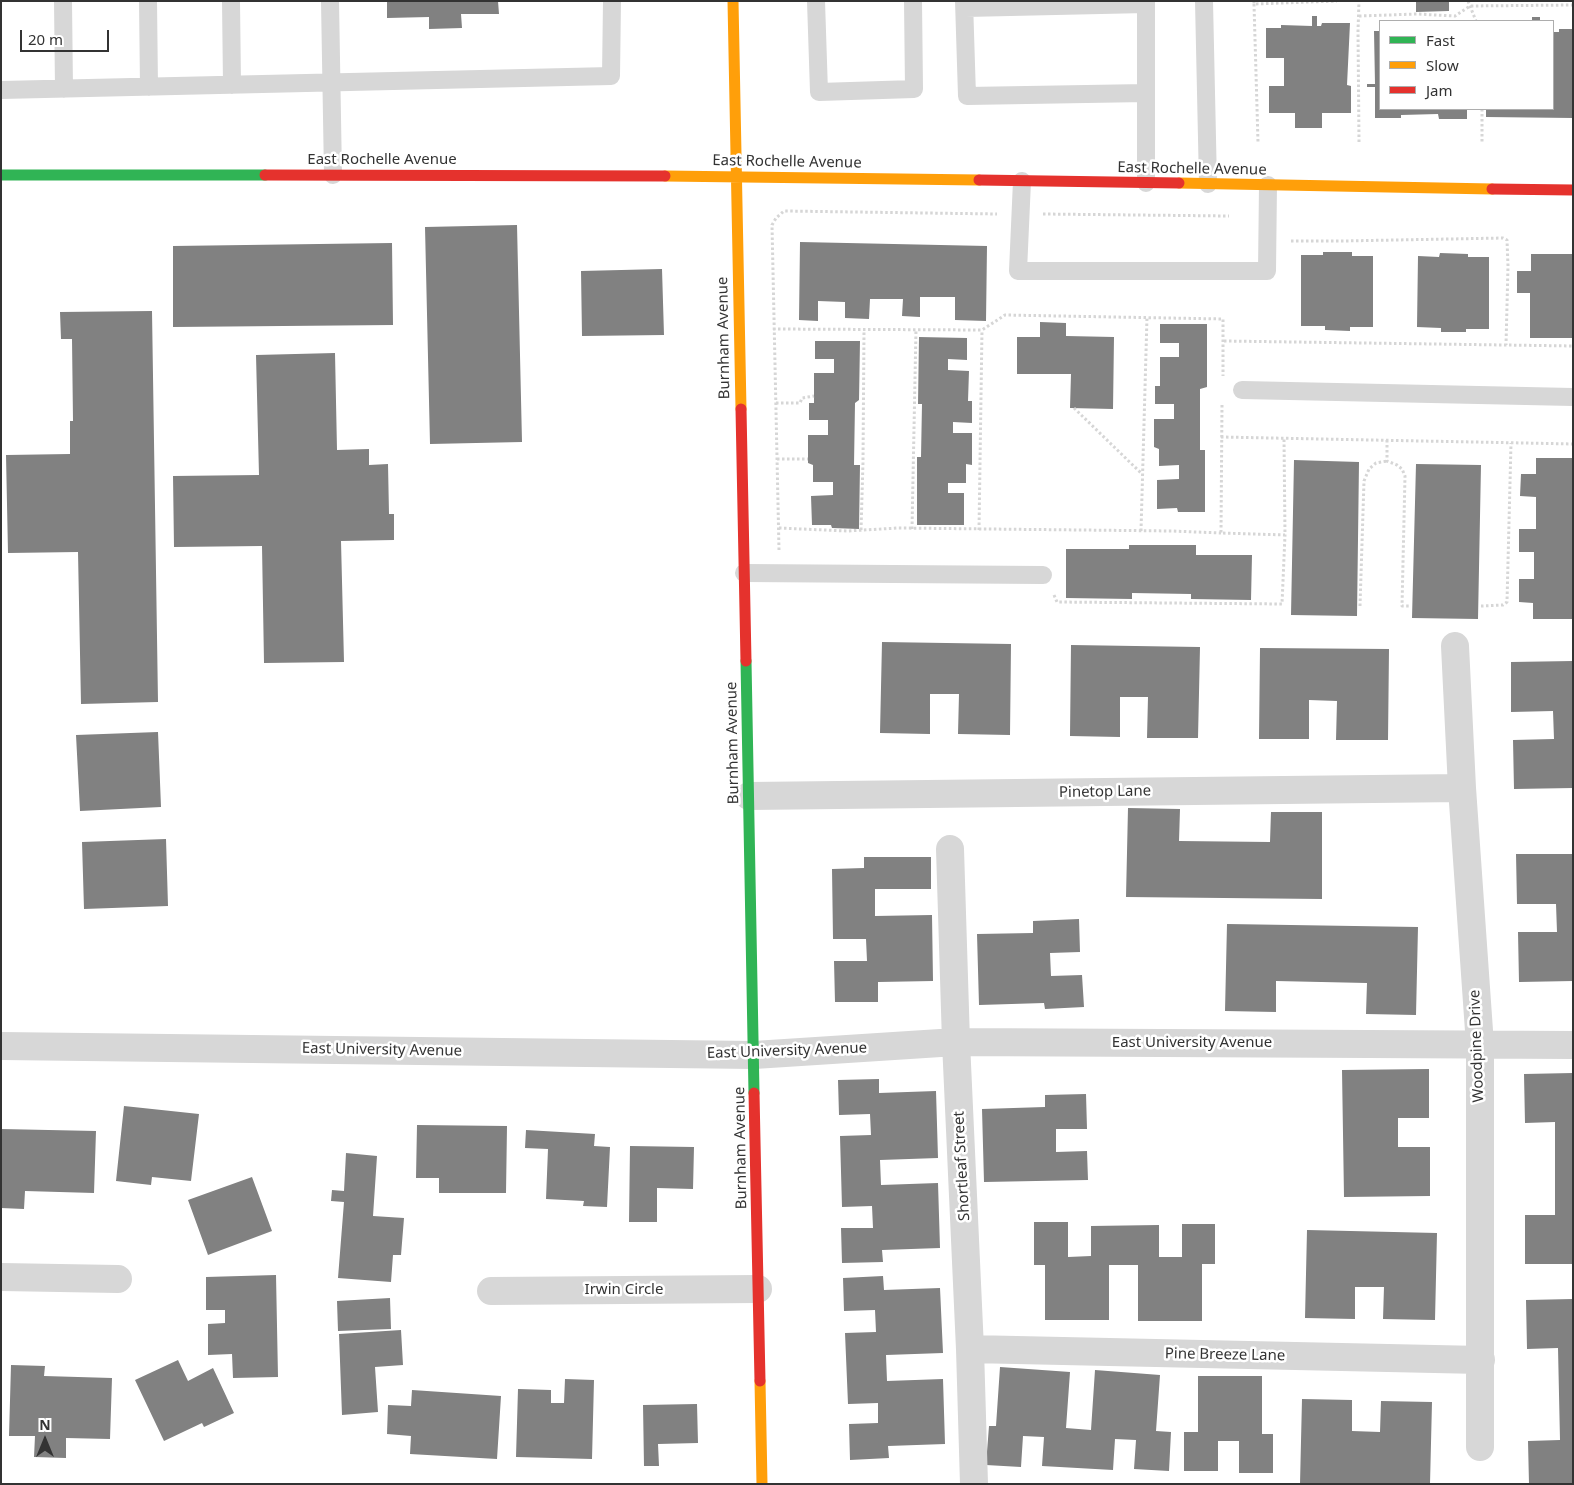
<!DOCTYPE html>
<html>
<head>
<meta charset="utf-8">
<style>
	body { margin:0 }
	#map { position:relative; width:1574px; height:1485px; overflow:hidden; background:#fff; font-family:"Noto Sans",sans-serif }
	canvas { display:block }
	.frame { position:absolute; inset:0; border:2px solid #333; pointer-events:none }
	.legend { position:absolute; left:1379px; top:20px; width:175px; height:90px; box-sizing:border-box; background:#fff; border:1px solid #adadad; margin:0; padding:6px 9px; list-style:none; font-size:15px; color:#333 }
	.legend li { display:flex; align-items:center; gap:10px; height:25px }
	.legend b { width:25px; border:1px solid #adadad }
	.north { position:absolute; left:20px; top:1415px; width:50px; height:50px; -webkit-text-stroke:4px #fff; paint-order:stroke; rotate:0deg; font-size:14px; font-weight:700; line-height:20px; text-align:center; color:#333 }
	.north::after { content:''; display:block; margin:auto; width:18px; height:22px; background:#333; clip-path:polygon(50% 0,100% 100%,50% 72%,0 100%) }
	.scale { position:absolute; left:20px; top:30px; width:89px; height:22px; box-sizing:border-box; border:2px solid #333; border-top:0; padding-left:6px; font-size:15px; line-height:18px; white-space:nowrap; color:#333; -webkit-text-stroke:4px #fff; paint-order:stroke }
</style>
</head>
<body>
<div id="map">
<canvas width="1574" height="1485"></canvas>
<div class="frame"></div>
<ul class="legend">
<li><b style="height:6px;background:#30b455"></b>Fast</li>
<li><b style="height:6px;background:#ff9f0a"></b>Slow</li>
<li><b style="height:6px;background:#e5322d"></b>Jam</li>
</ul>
<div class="north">N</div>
<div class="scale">20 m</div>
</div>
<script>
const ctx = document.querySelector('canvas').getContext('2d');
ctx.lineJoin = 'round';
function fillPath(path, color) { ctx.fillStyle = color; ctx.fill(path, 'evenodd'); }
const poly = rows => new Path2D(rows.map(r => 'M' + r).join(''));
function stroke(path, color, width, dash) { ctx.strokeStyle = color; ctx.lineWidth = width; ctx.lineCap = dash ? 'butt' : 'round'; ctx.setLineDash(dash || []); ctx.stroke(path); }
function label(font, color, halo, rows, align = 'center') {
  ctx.font = font + ' "Noto Sans",sans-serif'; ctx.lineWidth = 5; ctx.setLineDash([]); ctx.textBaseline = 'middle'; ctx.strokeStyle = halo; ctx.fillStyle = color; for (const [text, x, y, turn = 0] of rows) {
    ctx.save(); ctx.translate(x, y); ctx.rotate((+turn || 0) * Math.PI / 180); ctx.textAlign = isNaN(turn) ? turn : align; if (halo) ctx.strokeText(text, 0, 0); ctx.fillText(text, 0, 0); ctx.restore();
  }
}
const building = poly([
	[387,1,498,1,499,14,461,14,462,28,429,29,429,17,387,18],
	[1416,1,1449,1,1449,11,1416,12],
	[1312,16,1317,16,1317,26,1321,26,1322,23,1350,23,1347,85,1351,86,1351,113,1322,113,1322,128,1295,128,1295,113,1269,113,1269,86,1284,86,1284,58,1266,58,1266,28,1281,28,1281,25,1312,26],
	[1532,17,1540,17,1540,21,1532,21],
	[1559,29,1573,29,1573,118,1486,117,1486,109,1553,109,1553,32,1559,32],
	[1374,31,1380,31,1380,109,1467,109,1467,119,1439,119,1438,114,1401,115,1401,118,1375,118,1375,87,1367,87,1367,84,1375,84],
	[517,225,522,442,430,444,425,227],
	[800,242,987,246,986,321,955,320,955,297,920,297,920,317,902,316,903,299,870,299,869,319,845,318,845,302,818,301,818,321,799,320],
	[392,243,393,325,173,327,173,246],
	[1323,252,1352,252,1352,256,1373,256,1373,327,1350,327,1350,331,1325,330,1325,326,1301,326,1301,255,1323,255],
	[1440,253,1468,254,1468,257,1489,257,1489,329,1466,329,1466,332,1441,332,1441,328,1417,327,1418,256,1439,257],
	[1531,254,1573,254,1573,338,1530,338,1530,293,1517,293,1517,271,1531,271],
	[662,269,664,335,582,336,581,271],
	[152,311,158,702,81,704,78,552,8,553,6,455,70,454,70,421,73,421,72,339,61,339,60,312],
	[1040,322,1066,323,1066,336,1114,337,1113,409,1070,408,1071,374,1017,374,1017,337,1040,337],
	[1160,324,1207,324,1207,387,1200,389,1200,450,1205,450,1205,512,1178,512,1177,508,1157,509,1157,480,1179,479,1179,465,1159,466,1159,449,1154,447,1154,419,1174,419,1174,404,1155,404,1155,386,1160,386,1160,357,1179,357,1179,343,1160,343],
	[919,337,967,338,967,360,948,359,948,370,969,371,968,401,972,401,972,423,953,422,953,433,972,433,972,465,966,464,966,483,948,483,948,493,964,493,964,525,917,525,917,457,921,457,922,404,918,404],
	[815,341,860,341,859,400,855,403,854,465,860,465,859,529,832,528,831,525,812,525,811,496,833,495,833,482,813,482,813,465,808,463,808,435,828,435,828,420,809,420,809,403,814,403,814,373,834,373,834,359,815,359],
	[335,353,337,450,369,449,369,465,388,464,389,514,394,514,394,540,341,541,344,662,264,663,262,546,174,547,173,476,259,475,256,355],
	[1536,458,1573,458,1573,619,1533,619,1533,603,1519,602,1519,579,1534,579,1534,552,1519,552,1519,529,1536,529,1536,497,1520,496,1521,474,1536,474],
	[1294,460,1359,462,1357,616,1291,615],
	[1416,464,1481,465,1478,619,1412,618],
	[1129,545,1196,545,1196,555,1252,555,1251,600,1191,599,1191,594,1132,593,1132,599,1066,598,1066,549,1129,549],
	[882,642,1011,644,1010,735,958,734,959,694,930,694,930,734,880,733],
	[1071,645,1200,647,1198,738,1147,738,1148,697,1120,697,1120,737,1070,736],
	[1260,648,1389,649,1388,740,1336,740,1337,701,1309,700,1309,739,1259,739],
	[1573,661,1573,788,1514,789,1513,740,1554,739,1553,711,1511,712,1511,662],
	[158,732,161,807,80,811,76,735],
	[1128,808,1180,809,1179,841,1270,842,1271,812,1322,812,1322,899,1126,897],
	[166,839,168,906,84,909,82,842],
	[1516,854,1573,854,1573,981,1519,982,1518,932,1557,932,1556,904,1517,904],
	[864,857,931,857,931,889,875,889,875,916,932,915,933,981,878,982,878,1002,835,1002,834,961,867,961,866,939,833,939,832,869,864,868],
	[1079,919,1080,952,1050,953,1051,976,1082,975,1084,1007,1045,1009,1044,1003,979,1005,977,934,1033,933,1033,921],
	[1227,924,1418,927,1416,1015,1366,1014,1367,983,1276,981,1276,1012,1225,1011],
	[1429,1069,1429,1118,1398,1118,1398,1147,1430,1147,1430,1196,1344,1197,1342,1070],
	[1573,1073,1573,1264,1525,1264,1525,1215,1555,1215,1555,1122,1525,1123,1524,1074],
	[879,1079,879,1093,936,1091,938,1158,880,1160,881,1185,938,1183,940,1248,882,1250,883,1262,842,1263,841,1228,873,1228,872,1206,842,1207,840,1136,871,1135,870,1114,839,1115,838,1080],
	[1086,1094,1087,1129,1056,1129,1056,1152,1087,1151,1088,1180,984,1182,982,1109,1045,1107,1045,1095],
	[124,1106,199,1114,191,1181,152,1177,151,1185,116,1181],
	[417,1125,507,1126,506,1193,439,1193,439,1178,416,1178],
	[1,1129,96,1131,94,1193,25,1191,24,1209,1,1208],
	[526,1130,595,1134,594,1146,610,1147,607,1207,583,1206,584,1201,546,1199,548,1149,525,1148],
	[630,1146,694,1147,693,1189,657,1188,657,1222,629,1222],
	[346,1153,377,1156,373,1216,404,1218,401,1255,393,1255,391,1282,338,1278,344,1202,331,1201,332,1190,344,1191],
	[252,1177,272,1231,208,1255,188,1200],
	[1034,1222,1068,1222,1068,1257,1091,1256,1091,1226,1159,1225,1159,1257,1182,1257,1182,1224,1215,1224,1215,1264,1202,1264,1202,1321,1138,1321,1138,1265,1109,1265,1109,1320,1045,1320,1045,1265,1034,1265],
	[1307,1230,1437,1233,1435,1320,1383,1319,1384,1287,1355,1287,1355,1319,1305,1318],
	[276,1275,278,1377,233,1378,232,1354,208,1355,208,1324,225,1323,225,1310,206,1310,206,1277],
	[883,1276,884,1290,940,1288,943,1353,886,1355,887,1381,943,1379,945,1444,888,1446,889,1458,850,1460,849,1424,878,1423,878,1403,848,1404,845,1333,876,1332,875,1310,844,1311,843,1278],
	[390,1298,391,1329,338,1331,337,1301],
	[1573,1299,1573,1484,1529,1484,1528,1441,1560,1440,1558,1348,1527,1349,1526,1300],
	[401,1330,403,1365,375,1367,378,1412,342,1415,339,1334],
	[178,1360,188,1381,213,1368,234,1413,204,1427,202,1423,164,1441,135,1380],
	[11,1365,45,1366,44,1376,112,1378,110,1439,66,1438,66,1458,34,1457,35,1436,9,1436],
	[1000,1367,1070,1372,1066,1428,1091,1430,1095,1370,1160,1375,1156,1431,1171,1432,1169,1471,1134,1469,1136,1440,1115,1439,1113,1470,1042,1466,1044,1437,1023,1436,1021,1467,986,1465,989,1426,996,1426],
	[1198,1376,1262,1376,1262,1434,1273,1434,1273,1473,1239,1473,1239,1441,1218,1441,1218,1471,1184,1471,1184,1432,1198,1432],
	[565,1379,594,1380,592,1459,516,1457,518,1389,551,1390,551,1403,564,1403],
	[412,1390,501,1396,497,1459,410,1454,411,1436,387,1434,388,1405,411,1406],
	[1302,1399,1352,1400,1352,1431,1380,1432,1381,1401,1432,1402,1430,1484,1300,1484],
	[697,1404,698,1443,658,1444,659,1466,644,1466,643,1405]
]);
const path = poly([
	[1254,1,1254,4,1337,1],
	[1468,1,1476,21],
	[1254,4,1258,142],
	[1359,16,1417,14,1455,16,1470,6,1573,5],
	[1482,109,1482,142],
	[1359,142,1358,31,1359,1],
	[1043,214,1229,216],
	[1291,241,1342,241,1503,238,1507,240,1508,266,1506,345],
	[773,329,982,330,1005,315,1223,319,1223,376],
	[1224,341,1573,346],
	[776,403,800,403,802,398,814,396],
	[1222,405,1221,533,1285,535,1284,438],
	[1074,408,1142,474],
	[1221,437,1573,444],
	[1387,440,1387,461,1397,465,1402,469,1405,476,1402,606,1410,606],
	[777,459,808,459],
	[779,528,847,531,898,528,1172,531,1221,533],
	[912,529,916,329],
	[861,530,863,462,864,330],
	[979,530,982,330],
	[1141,531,1147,317],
	[779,550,772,225,776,218,784,211,997,214],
	[1054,595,1057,602,1282,604,1285,535],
	[1360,606,1364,481,1369,469,1376,463,1387,461],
	[1481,606,1503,605,1507,602,1511,443]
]);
const lane = poly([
	[63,1,64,89],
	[148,1,149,87],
	[231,1,232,85],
	[330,1,333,175],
	[816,1,819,92,914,89,913,1],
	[964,1,967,96,1146,93],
	[1146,1,1146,183],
	[1204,1,1208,184],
	[965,8,1146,4],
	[1,90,611,76,612,1],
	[1022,181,1018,271,1267,271,1268,185],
	[1242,390,1573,397],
	[744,573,1043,575]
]);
const street = poly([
	[1455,646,1462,788,1480,1045,1480,1447],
	[749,796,1462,788],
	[950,849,956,1042,970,1349,974,1484],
	[1,1046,754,1055,956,1042,1573,1045],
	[1,1277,118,1279],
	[491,1291,758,1289],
	[970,1349,1481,1360]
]);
const fast = poly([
	[1,175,265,175],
	[746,661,754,1093]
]);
const slow = poly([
	[733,1,741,409],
	[665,176,979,180],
	[1179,183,1492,189],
	[760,1381,762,1484]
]);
const jam = poly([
	[265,175,665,176],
	[979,180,1179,183],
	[1492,189,1573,190],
	[741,409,746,661],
	[754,1093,760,1381]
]);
const streetNames = [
	["East Rochelle Avenue",382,160],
	["East Rochelle Avenue",787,162,1],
	["East Rochelle Avenue",1192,169,1],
	["Burnham Avenue",724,338,-91],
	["Burnham Avenue",733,743,-91],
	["Pinetop Lane",1105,792,-1],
	["East University Avenue",1192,1043],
	["Woodpine Drive",1477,1046,-92],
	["East University Avenue",382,1050,1],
	["East University Avenue",787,1051,-2],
	["Burnham Avenue",741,1148,-91],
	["Shortleaf Street",962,1166,-93],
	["Irwin Circle",624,1290],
	["Pine Breeze Lane",1225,1355,1]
];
fillPath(building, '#818181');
stroke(path, '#d6d6d6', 3, [2.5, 2.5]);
stroke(lane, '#d7d7d7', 18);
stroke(street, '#d7d7d7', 28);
stroke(fast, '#30b455', 11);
stroke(slow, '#ff9f0a', 11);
stroke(jam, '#e5322d', 11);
label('15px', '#333', '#fff', streetNames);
</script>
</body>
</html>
